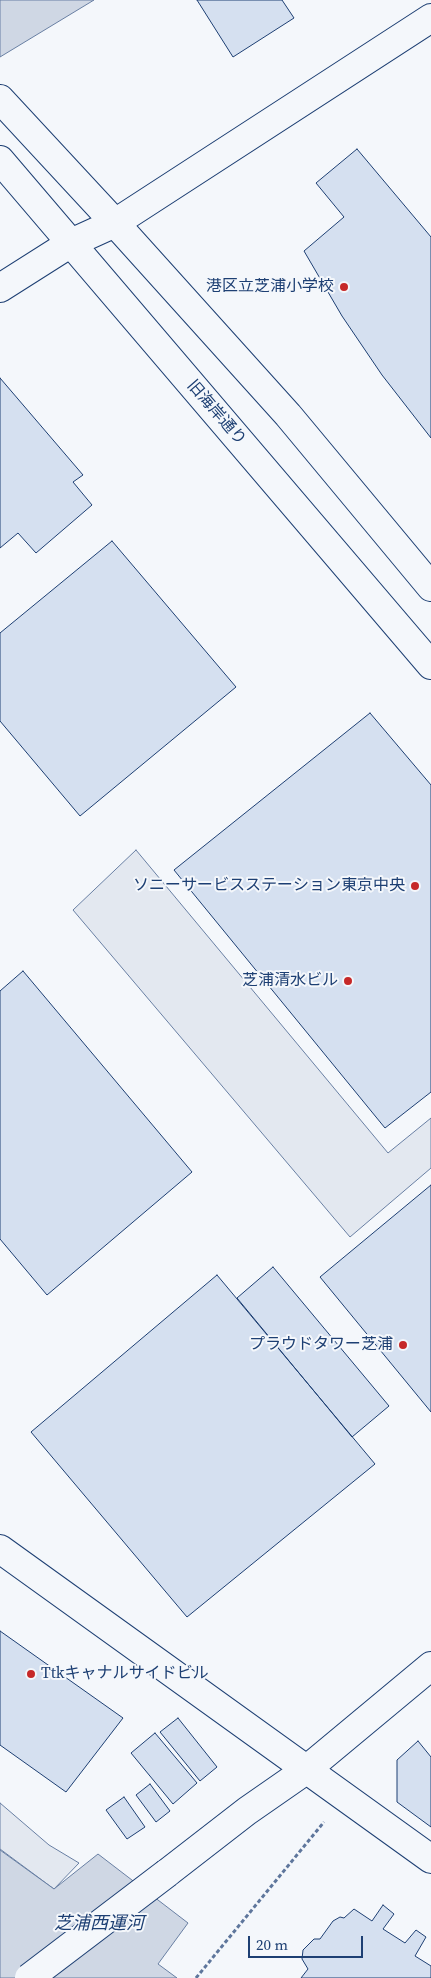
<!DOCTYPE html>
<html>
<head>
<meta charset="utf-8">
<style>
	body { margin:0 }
	#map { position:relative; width:431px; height:1978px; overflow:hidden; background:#f4f7fb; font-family:"Source Serif 4",serif }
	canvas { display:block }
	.scale { position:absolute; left:248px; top:1936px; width:115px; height:22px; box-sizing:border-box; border:2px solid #1d3f73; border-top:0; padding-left:6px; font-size:15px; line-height:18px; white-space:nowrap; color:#1d3f73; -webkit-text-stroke:4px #f4f7fb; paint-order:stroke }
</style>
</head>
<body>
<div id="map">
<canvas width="431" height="1978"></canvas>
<div class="scale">20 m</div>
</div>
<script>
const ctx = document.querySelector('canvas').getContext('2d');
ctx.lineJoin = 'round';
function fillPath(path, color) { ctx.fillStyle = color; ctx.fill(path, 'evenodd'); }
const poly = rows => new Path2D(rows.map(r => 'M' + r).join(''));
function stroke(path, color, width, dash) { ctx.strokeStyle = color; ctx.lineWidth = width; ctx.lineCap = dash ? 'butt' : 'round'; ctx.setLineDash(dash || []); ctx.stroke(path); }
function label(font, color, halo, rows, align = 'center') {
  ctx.font = font + ' "Source Serif 4","Noto Sans JP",serif'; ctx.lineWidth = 4; ctx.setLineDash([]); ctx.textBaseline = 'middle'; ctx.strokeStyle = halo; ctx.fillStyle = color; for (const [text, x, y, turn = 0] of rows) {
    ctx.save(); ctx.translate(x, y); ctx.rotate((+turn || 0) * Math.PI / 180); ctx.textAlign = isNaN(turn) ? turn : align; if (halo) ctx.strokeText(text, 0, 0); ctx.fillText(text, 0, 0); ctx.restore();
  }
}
const parking = poly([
	[136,850,388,1153,431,1118,431,1168,350,1237,73,910,136,850],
	[0,1803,49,1845,79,1863,54,1889,0,1849,0,1803]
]);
const water = poly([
	[0,0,94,0,0,57,0,0],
	[0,1850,54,1889,98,1854,188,1923,158,1964,177,1978,0,1978,0,1850]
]);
const building = poly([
	[197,0,282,0,294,18,233,57,197,0],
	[357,149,431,237,431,438,382,375,342,316,304,251,344,217,316,183,357,149],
	[0,378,83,475,73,482,92,505,36,553,18,533,0,548,0,378],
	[112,541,236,687,80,816,0,721,0,633,112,541],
	[370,713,431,785,431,1092,385,1128,174,870,370,713],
	[23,971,192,1172,47,1295,0,1239,0,991,23,971],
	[431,1185,431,1412,320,1277,431,1185],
	[273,1267,389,1406,352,1437,237,1298,273,1267],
	[217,1275,375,1464,187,1617,31,1432,217,1275],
	[0,1631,123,1718,66,1792,0,1745,0,1631],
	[178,1718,217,1767,200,1781,160,1732,178,1718],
	[155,1733,197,1783,173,1804,131,1753,155,1733],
	[418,1741,431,1757,431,1827,397,1802,397,1760,418,1741],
	[150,1784,170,1811,156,1822,136,1795,150,1784],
	[124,1797,145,1827,127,1839,106,1810,124,1797],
	[383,1905,394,1914,383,1929,405,1943,416,1930,426,1937,415,1956,431,1966,431,1978,301,1978,308,1969,302,1959,303,1950,314,1939,320,1939,333,1921,340,1917,344,1918,354,1909,372,1921,383,1905]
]);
const path = poly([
	[196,1978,324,1822]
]);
const minor = poly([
	[0,288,71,243,115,223,431,18],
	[0,1549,431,1859],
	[167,1873,247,1811,306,1770,431,1666]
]);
const major = poly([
	[0,99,115,223,288,415,431,587],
	[0,160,431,665]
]);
const minorBridge = poly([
	[29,1978,167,1873]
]);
const markers = [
	[344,287,5,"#c62828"],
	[415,886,5,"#c62828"],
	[348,981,5,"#c62828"],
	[403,1345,5,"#c62828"],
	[31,1674,5,"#c62828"]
];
const poiNames = [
	["港区立芝浦小学校",334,287],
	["ソニーサービスステーション東京中央",405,886],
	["芝浦清水ビル",338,981],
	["プラウドタワー芝浦",393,1345],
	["Ttkキャナルサイドビル",41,1674,"left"]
];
const streetNames = [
	["旧海岸通り",216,413,49]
];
const waterNames = [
	["芝浦西運河",99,1924]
];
fillPath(parking, '#e3e8f0');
stroke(parking, '#687fa3', 1);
fillPath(water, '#cfd7e4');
stroke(water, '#687fa3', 1);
fillPath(building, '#d5e0f0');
stroke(building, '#1d3f73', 1);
stroke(minor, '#1d3f73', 30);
stroke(major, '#1d3f73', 30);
stroke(path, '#5e769c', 3, [4, 2.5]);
stroke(minor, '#f4f7fb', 28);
stroke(major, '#f4f7fb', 28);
stroke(minorBridge, '#1d3f73', 30, []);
stroke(minorBridge, '#f4f7fb', 28);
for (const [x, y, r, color] of markers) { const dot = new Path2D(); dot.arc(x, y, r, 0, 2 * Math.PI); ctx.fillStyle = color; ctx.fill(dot); stroke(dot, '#f4f7fb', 2); }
label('16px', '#1d3f73', '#f4f7fb', poiNames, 'right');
label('16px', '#1d3f73', '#f4f7fb', streetNames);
label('italic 18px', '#1d3f73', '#f4f7fb', waterNames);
</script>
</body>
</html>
